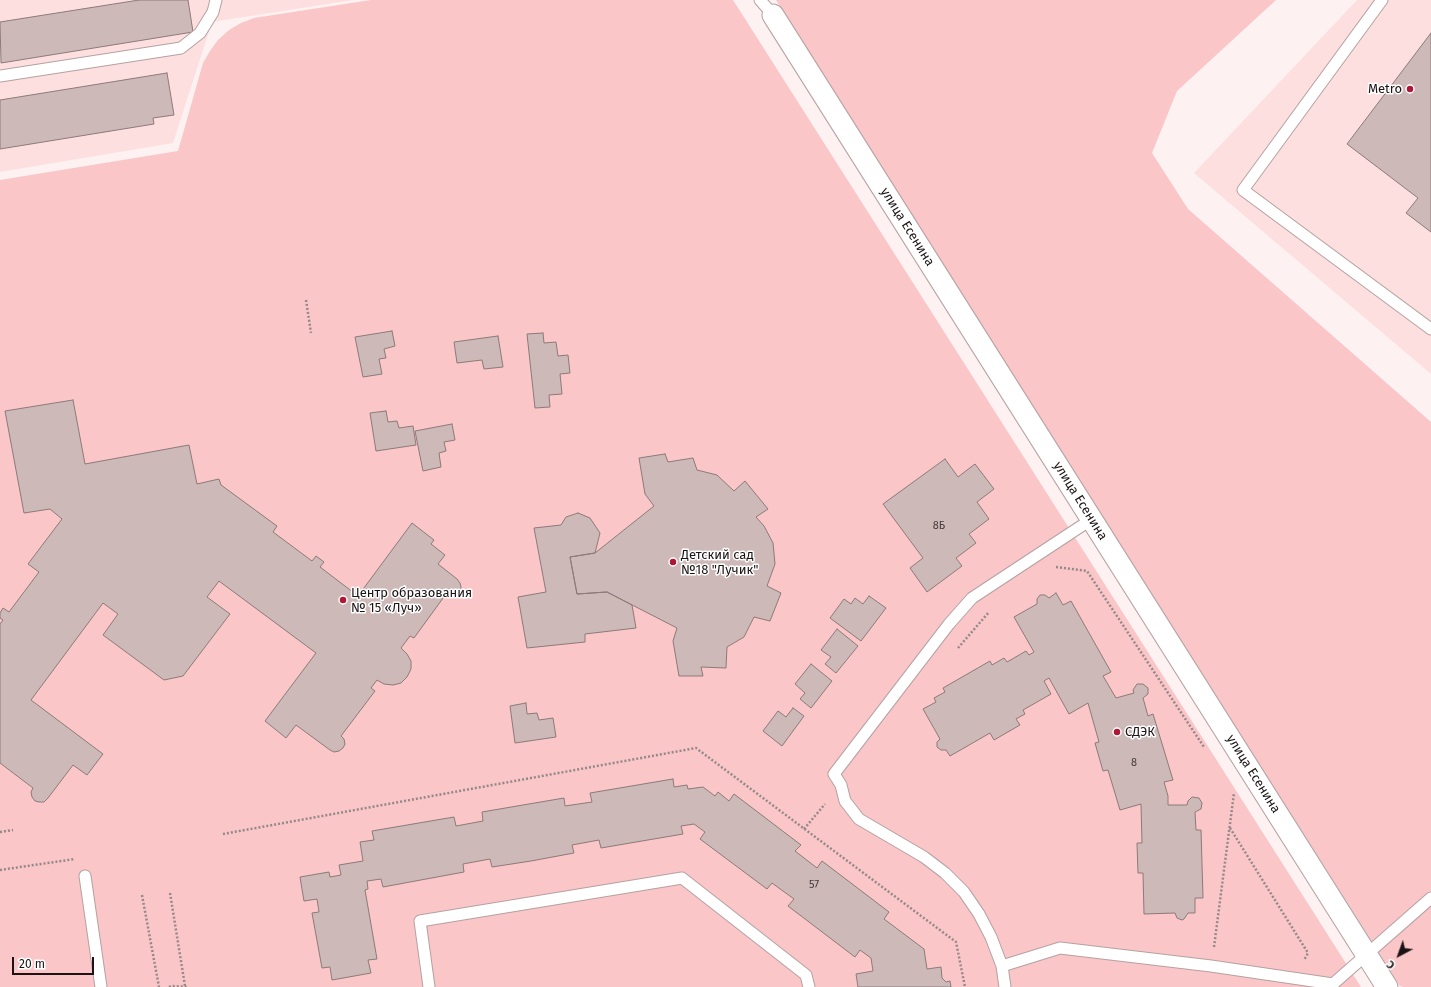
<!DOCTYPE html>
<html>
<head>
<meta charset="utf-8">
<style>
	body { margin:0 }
	#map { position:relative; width:1431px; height:987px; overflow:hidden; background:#fef1f1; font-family:"Fira Sans",sans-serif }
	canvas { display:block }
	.north { position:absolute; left:1379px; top:935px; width:40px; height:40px; -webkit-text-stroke:3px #fff; paint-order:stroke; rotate:221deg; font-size:11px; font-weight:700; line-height:16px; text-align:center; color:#1b1314 }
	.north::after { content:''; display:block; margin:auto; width:14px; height:18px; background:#1b1314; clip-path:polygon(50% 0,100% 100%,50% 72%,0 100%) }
	.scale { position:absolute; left:12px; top:957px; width:82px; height:18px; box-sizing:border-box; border:2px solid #1b1314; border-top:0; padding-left:5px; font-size:12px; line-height:14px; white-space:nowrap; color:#1b1314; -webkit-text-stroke:3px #fff; paint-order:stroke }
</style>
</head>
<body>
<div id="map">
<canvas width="1431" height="987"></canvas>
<div class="north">С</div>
<div class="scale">20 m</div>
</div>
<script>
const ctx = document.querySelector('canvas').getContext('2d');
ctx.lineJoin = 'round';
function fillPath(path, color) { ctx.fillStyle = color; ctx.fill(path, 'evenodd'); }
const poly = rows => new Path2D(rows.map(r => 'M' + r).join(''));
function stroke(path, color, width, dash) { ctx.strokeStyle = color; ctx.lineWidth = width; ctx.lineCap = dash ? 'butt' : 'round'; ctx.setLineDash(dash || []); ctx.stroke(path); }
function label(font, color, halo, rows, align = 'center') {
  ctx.font = font + ' "Fira Sans",sans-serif'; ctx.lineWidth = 3; ctx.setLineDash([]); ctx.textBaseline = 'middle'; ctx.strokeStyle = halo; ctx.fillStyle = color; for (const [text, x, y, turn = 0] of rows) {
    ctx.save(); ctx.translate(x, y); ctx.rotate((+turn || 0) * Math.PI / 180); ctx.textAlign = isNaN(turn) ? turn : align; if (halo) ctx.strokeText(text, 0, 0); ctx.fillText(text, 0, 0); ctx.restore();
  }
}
const built = poly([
	[0,0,353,0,212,22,173,143,0,172],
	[1357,0,1431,0,1431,374,1194,173]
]);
const green = poly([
	[371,0,733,0,1361,987,0,987,0,180,178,151,203,63,210,51,218,40,229,30,241,23,254,18],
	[776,0,1276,0,1177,91,1152,153,1188,209,1431,422,1431,987,1403,987,1400,986]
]);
const building = poly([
	[139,0,188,0,193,32,1,63,0,22,139,0],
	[1431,33,1431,232,1406,213,1418,198,1347,144,1431,33],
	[167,73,174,115,153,118,154,124,0,149,0,100,167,73],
	[392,331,395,346,384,349,386,358,379,359,382,374,363,377,355,337,392,331],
	[543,333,544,343,556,342,558,356,568,355,570,373,560,374,562,394,549,395,550,407,535,408,527,334,543,333],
	[498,336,503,367,484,369,482,360,457,363,454,342,498,336],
	[73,400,85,464,189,445,197,484,219,479,221,485,277,526,273,532,312,561,316,556,324,562,320,567,358,596,412,523,434,540,431,544,445,555,438,564,457,579,460,583,461,587,460,592,451,595,446,594,414,638,410,636,401,648,407,654,411,661,411,669,407,677,401,683,393,685,384,684,377,680,371,688,375,691,341,736,344,739,345,744,343,748,339,751,334,752,330,750,296,725,286,738,265,721,316,653,219,581,207,597,230,614,183,676,164,680,103,635,118,614,103,603,31,700,103,754,87,775,73,765,48,798,44,802,39,802,35,801,32,797,31,792,33,788,0,763,0,624,3,620,0,618,0,613,3,608,9,612,39,572,28,564,62,519,50,509,24,513,5,411,73,400],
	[386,411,388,422,397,421,399,428,413,426,416,445,376,451,370,413,386,411],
	[452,424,455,440,444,442,446,451,439,453,441,467,423,471,415,431,452,424],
	[665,454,668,462,693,458,697,470,717,475,734,491,745,481,768,509,756,517,764,526,773,543,775,564,767,586,781,593,770,621,754,617,744,637,727,647,726,668,701,667,703,676,679,676,673,641,677,628,607,592,577,594,570,557,595,553,654,506,645,494,639,458,665,454],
	[945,459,958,477,975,464,994,489,977,502,989,519,969,534,976,543,956,558,962,566,927,592,910,568,923,558,883,504,945,459],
	[578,513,590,518,600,533,595,553,570,557,577,594,607,592,632,605,636,628,585,634,585,642,527,648,518,597,546,592,534,528,561,525,566,517,578,513],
	[1056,593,1063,605,1071,601,1111,672,1103,676,1116,698,1134,693,1133,690,1137,684,1143,684,1148,688,1148,694,1143,698,1148,716,1153,714,1173,780,1164,782,1168,796,1168,805,1187,805,1188,801,1192,797,1199,798,1202,803,1201,809,1195,812,1196,830,1201,830,1203,898,1195,898,1195,913,1188,913,1184,919,1182,920,1177,918,1175,913,1144,914,1143,873,1138,873,1137,843,1142,843,1141,804,1120,810,1108,770,1103,771,1095,743,1099,742,1088,703,1069,714,1049,678,1044,681,1051,694,1023,710,1025,714,1016,719,1020,725,994,740,990,733,950,756,946,750,941,750,937,747,937,742,940,739,923,709,936,702,934,698,945,692,943,688,990,661,992,665,1004,658,1007,662,1026,651,1029,655,1034,652,1014,617,1037,604,1037,599,1040,595,1045,595,1049,598,1056,593],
	[869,596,886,608,861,641,830,618,844,599,851,604,855,598,863,604,869,596],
	[837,629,858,646,836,673,825,664,831,657,821,650,837,629],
	[811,664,832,681,811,708,800,699,805,693,795,684,811,664],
	[526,703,527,714,537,713,539,720,553,718,556,737,515,743,510,706,526,703],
	[793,708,804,716,782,746,763,731,778,711,786,717,793,708],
	[673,779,674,787,687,785,688,789,703,787,715,796,718,792,729,801,734,794,801,845,795,851,817,868,822,861,889,912,884,919,924,949,927,969,941,967,942,978,946,982,950,981,951,987,858,987,856,974,873,971,871,958,860,950,855,957,788,906,794,899,772,883,767,889,700,839,705,832,694,824,681,826,683,834,601,848,599,840,572,845,574,853,531,861,492,867,490,859,463,864,464,872,383,887,381,879,367,881,368,889,365,890,377,959,368,960,371,973,332,980,330,967,322,968,312,913,319,912,317,899,304,901,300,877,329,872,330,877,341,875,339,865,363,861,360,842,374,840,372,831,454,817,456,826,483,821,482,812,564,798,565,806,592,802,590,793,673,779]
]);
const path = poly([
	[306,300,311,333],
	[1056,567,1087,571,1204,747],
	[958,648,989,612],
	[1230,828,1308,953,1304,960],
	[804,829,825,804],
	[0,832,13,830],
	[223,834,696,748,956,942,965,987],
	[0,870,75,859],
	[170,893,185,986],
	[142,895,159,987],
	[1214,947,1234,793],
	[169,987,171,986,187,987]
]);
const lane = poly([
	[760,0,773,15],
	[1382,0,1243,190,1431,329],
	[0,76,181,48,200,33,213,12,216,0],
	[85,876,101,987],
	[1002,966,1060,948,1211,966,1333,984],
	[429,987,420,921,682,878,806,975,809,987],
	[1005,987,1002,966,991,937,979,914,964,892,945,873,924,857,859,819,845,801,841,785,834,774,949,624,972,598,1092,519],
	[1332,987,1333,984,1431,898]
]);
const street = poly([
	[773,15,1387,987]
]);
const markers = [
	[1410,89,4,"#ad1837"],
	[673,562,4,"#ad1837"],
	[343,600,4,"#ad1837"],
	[1117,732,4,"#ad1837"]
];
const numberNames = [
	["8Б",939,526],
	["8",1134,763],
	["57",814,885]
];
const poiNames = [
	["Metro",1402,89,"right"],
	["Детский сад",681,555],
	["№18 \"Лучик\"",681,570],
	["Центр образования",351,593],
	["№ 15 «Луч»",351,608],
	["СДЭК",1125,732]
];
const streetNames = [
	["улица Есенина",907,227,58],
	["улица Есенина",1080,501,58],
	["улица Есенина",1253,774,58]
];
fillPath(built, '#fedfdf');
fillPath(green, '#fac6c7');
fillPath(building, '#ceb9b9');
stroke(building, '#8d7a7a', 1);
stroke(lane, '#b5a1a1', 13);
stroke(street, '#b5a1a1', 23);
stroke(path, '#94898a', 2.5, [2, 2]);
stroke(lane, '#fff', 11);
stroke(street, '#fff', 21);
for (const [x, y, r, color] of markers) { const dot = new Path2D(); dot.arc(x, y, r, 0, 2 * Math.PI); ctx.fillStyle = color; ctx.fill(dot); stroke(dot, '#fff', 1.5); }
label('11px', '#483c3d', null, numberNames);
label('13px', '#1b1314', '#fff', poiNames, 'left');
label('13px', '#1b1314', '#fff', streetNames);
</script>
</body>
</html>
